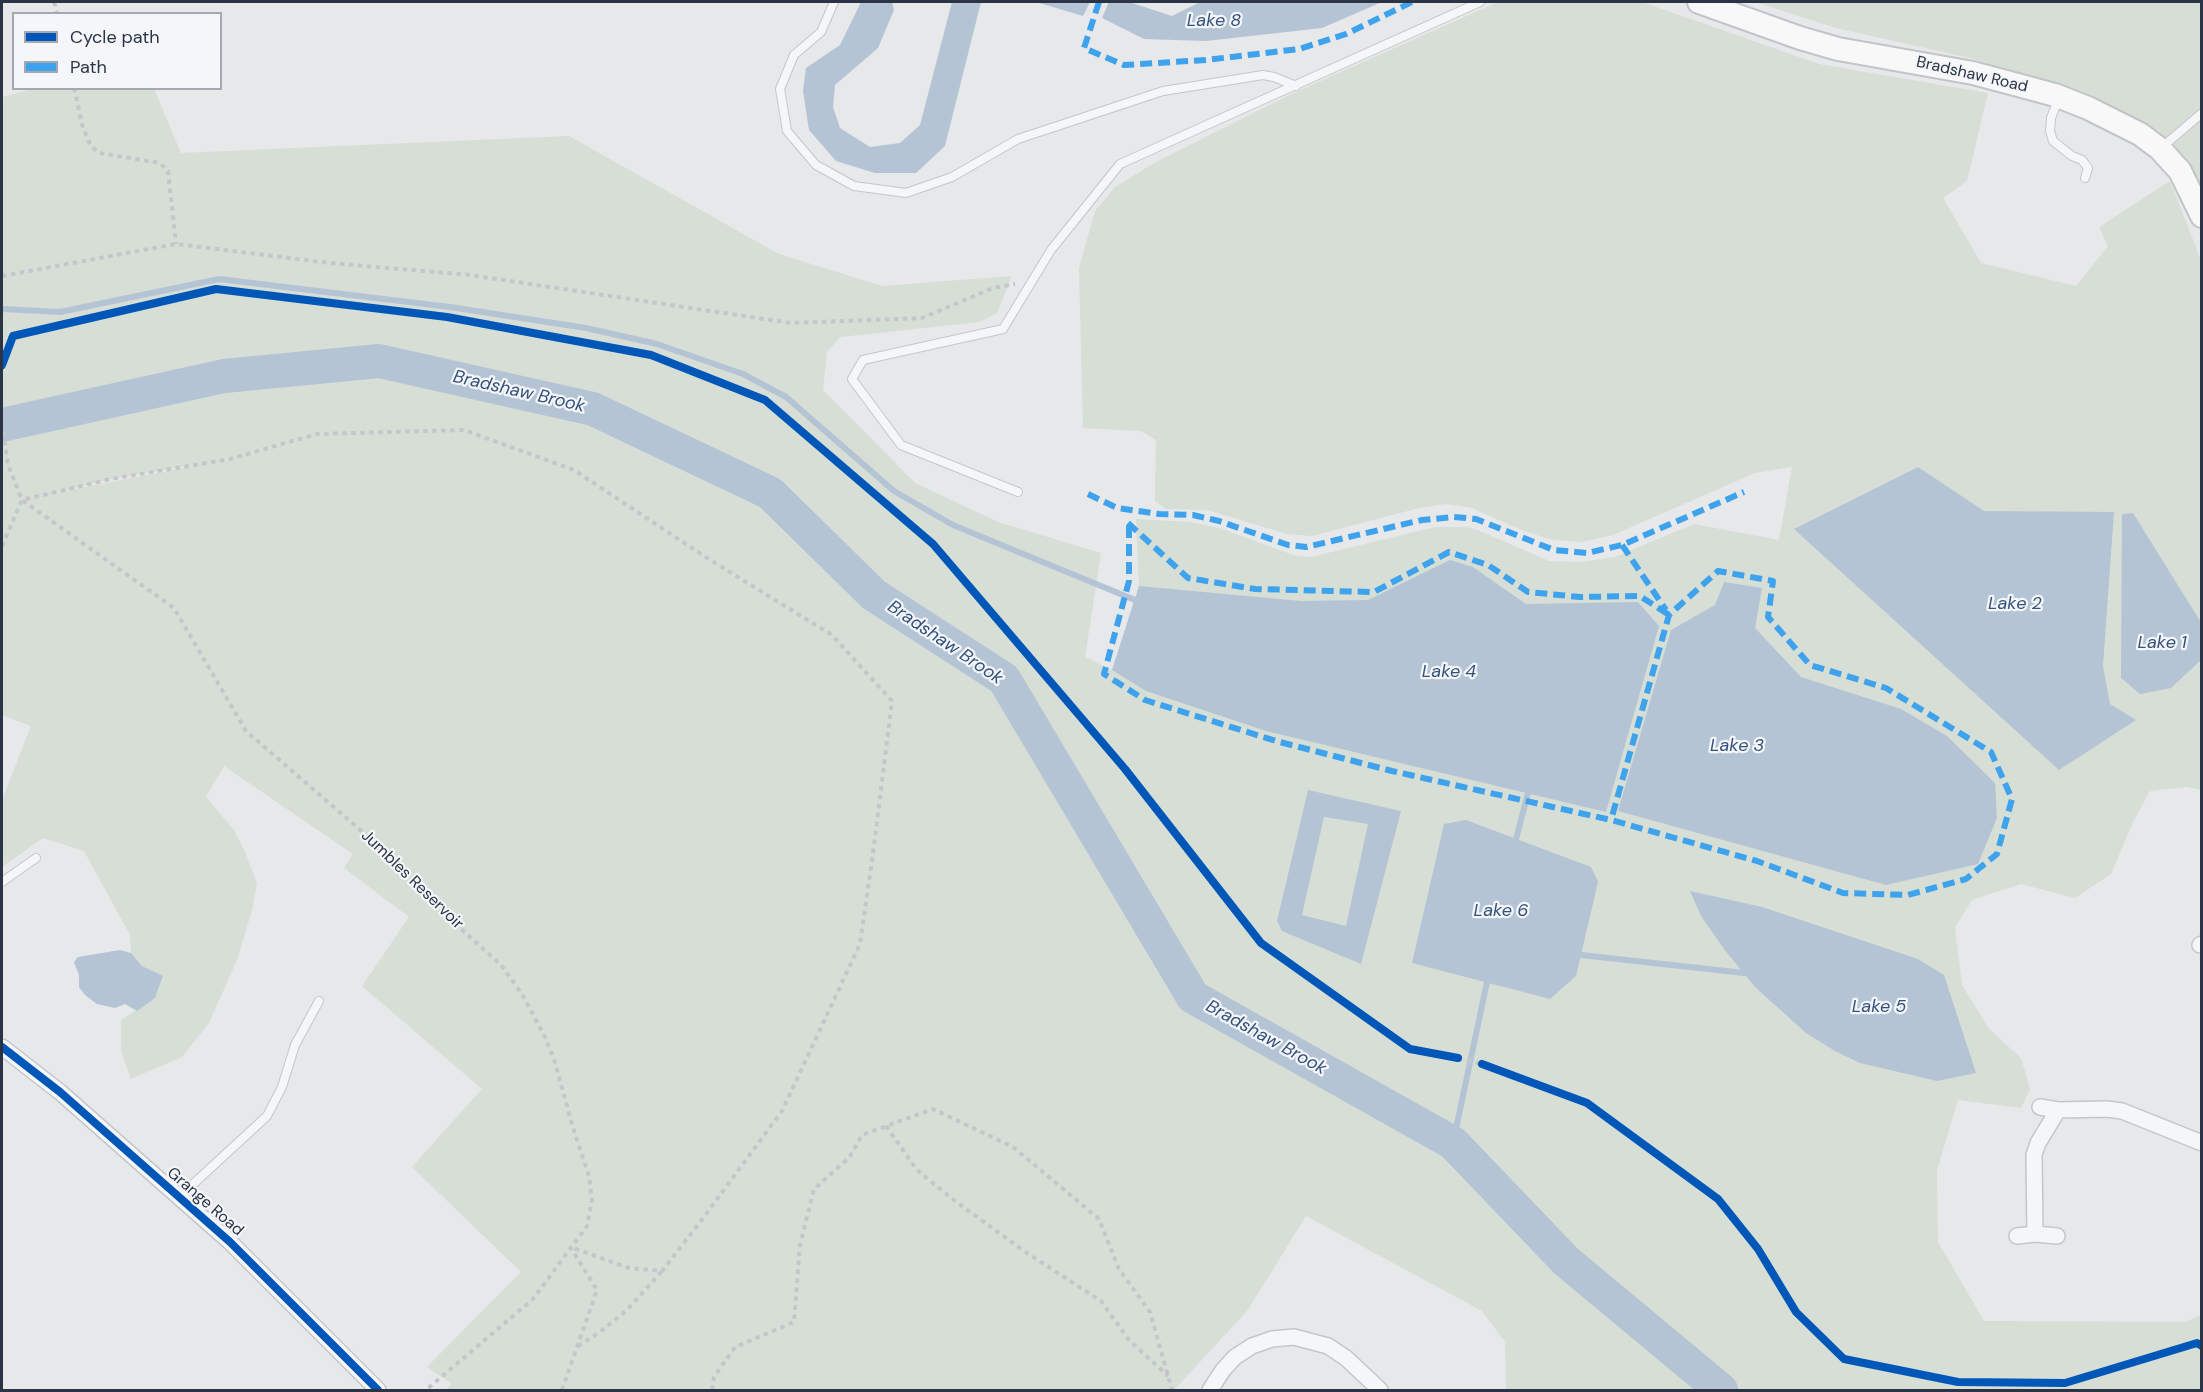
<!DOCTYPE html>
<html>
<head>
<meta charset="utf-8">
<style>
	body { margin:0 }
	#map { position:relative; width:2203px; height:1392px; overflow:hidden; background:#e6e8ea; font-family:"DM Sans",sans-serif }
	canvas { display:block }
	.frame { position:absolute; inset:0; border:3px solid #2b3445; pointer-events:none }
	.legend { position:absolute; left:12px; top:12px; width:210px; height:78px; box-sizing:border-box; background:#f4f6f9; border:2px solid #a4a8b1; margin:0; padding:8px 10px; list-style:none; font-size:18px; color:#2b3445 }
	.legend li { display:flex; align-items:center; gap:12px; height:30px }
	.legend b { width:30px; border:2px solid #a4a8b1 }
</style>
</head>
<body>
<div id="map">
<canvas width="2203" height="1392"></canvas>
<div class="frame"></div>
<ul class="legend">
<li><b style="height:8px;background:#0057b8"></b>Cycle path</li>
<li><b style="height:8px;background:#3ea3ec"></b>Path</li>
</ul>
</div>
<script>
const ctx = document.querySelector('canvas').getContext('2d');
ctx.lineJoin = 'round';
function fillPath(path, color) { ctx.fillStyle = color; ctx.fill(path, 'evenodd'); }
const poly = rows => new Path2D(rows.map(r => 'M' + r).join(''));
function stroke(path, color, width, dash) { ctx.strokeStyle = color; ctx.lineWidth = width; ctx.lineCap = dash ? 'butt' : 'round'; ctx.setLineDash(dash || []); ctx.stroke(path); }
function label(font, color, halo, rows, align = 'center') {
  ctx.font = font + ' "DM Sans",sans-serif'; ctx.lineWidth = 4.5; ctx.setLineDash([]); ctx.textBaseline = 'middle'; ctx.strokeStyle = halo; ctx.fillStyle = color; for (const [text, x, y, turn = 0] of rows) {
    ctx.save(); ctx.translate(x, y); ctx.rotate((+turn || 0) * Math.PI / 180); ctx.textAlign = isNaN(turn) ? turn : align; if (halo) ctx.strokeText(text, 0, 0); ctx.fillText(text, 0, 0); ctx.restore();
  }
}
const green = poly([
	[1498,2,1642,2,1819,64,1988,93,1967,181,1943,198,1981,263,2076,286,2108,246,2099,227,2170,181,2201,260,2201,790,2187,787,2150,791,2133,822,2111,874,2075,898,2021,884,1972,900,1955,927,1962,985,1989,1029,2021,1058,2030,1089,2021,1108,1958,1100,1937,1170,1938,1242,1984,1321,2186,1322,2201,1315,2201,1390,1506,1390,1505,1342,1482,1311,1306,1216,1247,1311,1174,1390,445,1390,452,1384,427,1367,521,1272,412,1167,482,1089,362,986,409,917,344,868,353,854,224,766,206,797,234,830,245,852,257,883,252,910,237,960,209,1023,182,1057,131,1079,121,1051,121,1020,155,998,163,977,142,966,131,953,130,935,84,851,43,838,2,867,2,800,31,726,2,715,2,97,33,89,154,89,181,153,569,136,779,254,882,286,1012,276,997,313,980,322,840,337,827,352,823,390,915,483,998,522,1101,553,1085,657,1112,670,1139,586,1136,519,1190,522,1220,528,1293,555,1311,557,1435,527,1468,527,1478,530,1549,561,1581,562,1615,557,1694,524,1779,540,1792,467,1755,473,1613,535,1581,542,1548,539,1516,528,1472,508,1446,504,1419,508,1312,536,1287,534,1207,510,1166,509,1155,501,1156,440,1141,431,1083,428,1079,268,1095,211,1115,187,1156,162,1287,96],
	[193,465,193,466,50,494,111,479],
	[1755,2,2199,2,2202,6,2201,190,2189,162,2159,131,2081,92,1974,59,1836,28]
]);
const water = poly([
	[861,2,892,2,894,10,878,48,835,85,833,107,840,128,870,147,900,143,920,125,952,2,981,2,945,146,916,173,875,173,836,161,809,130,803,91,806,68,840,45],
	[1036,2,1090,2,1083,16],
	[1109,2,1129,2,1172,16,1200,2,1382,2,1322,28,1206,41,1144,39,1102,18],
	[1918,467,1984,511,2114,512,2103,666,2110,704,2136,720,2059,770,1794,529],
	[2133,513,2202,624,2201,660,2171,688,2140,694,2121,678,2122,514],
	[1450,560,1473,567,1526,604,1638,602,1659,626,1606,812,1266,731,1146,691,1112,670,1139,586,1301,601,1368,600],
	[1724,582,1762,588,1755,628,1801,677,1901,709,1947,736,1995,783,1997,818,1978,864,1886,885,1618,811,1671,630,1715,605],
	[1308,790,1401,811,1361,964,1282,931,1277,921],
	[1324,817,1368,824,1346,926,1302,915],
	[1466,820,1591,867,1598,882,1576,976,1550,999,1412,963,1444,824],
	[1690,891,1762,907,1918,959,1944,975,1976,1073,1937,1081,1860,1063,1835,1051,1806,1033,1755,987,1724,949,1701,916],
	[120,950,131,953,142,966,163,976,155,998,137,1011,125,1004,115,1008,97,1004,85,995,79,987,79,975,74,962,78,957]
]);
const stream = poly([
	[2,309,60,312,219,279,450,307,586,328,657,344,743,374,786,397,894,491,953,525,1135,600],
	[1516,839,1528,793],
	[1581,955,1744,973],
	[1453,1143,1487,982]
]);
const river = poly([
	[2,425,224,376,379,361,593,409,770,493,874,595,1004,679,1193,997,1453,1143,1566,1261,1721,1390]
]);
const path = poly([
	[54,2,57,14],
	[74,88,83,128,91,146,99,153,160,163,168,171,176,244],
	[2,276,176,244,330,263,470,275,791,323,922,318,993,288,1015,284],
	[2,423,8,465,22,500,174,608,246,731,365,834,427,898,501,965,522,994,545,1037,554,1059,574,1131,589,1176,592,1200,587,1226,533,1299,426,1390],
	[2,546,22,500,111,479,230,459,317,434,464,430,574,470,707,558,832,635,892,701,874,846,860,944,782,1111,701,1221,662,1271,629,1268,570,1247],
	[1458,1058,1482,1064],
	[886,1126,917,1170,955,1201,1027,1253,1101,1301,1129,1340,1168,1376],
	[2197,1343,2202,1343],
	[578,1346,600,1332,627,1310,662,1271],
	[562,1390,597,1290,571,1248],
	[712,1390,714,1377,735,1347,794,1322,800,1245,814,1189,849,1158,862,1135,933,1109,1013,1147,1099,1219,1119,1269,1150,1312,1172,1390]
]);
const lane = poly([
	[834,2,821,32,794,55,780,89,787,131,816,165,854,186,906,193,952,177,1018,139,1163,91,1263,75,1274,77,1296,86],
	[2058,100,2051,118,2050,131,2053,141,2072,156,2082,160,2088,168,2085,178],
	[2161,148,2202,113],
	[1018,492,901,445,852,379,863,360,1003,329,1051,250,1120,164,1480,2],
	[2,882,36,858],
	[179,1197,267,1116,282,1087,295,1045,319,1001]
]);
const street = poly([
	[2200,945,2202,944],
	[2,1047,60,1092,230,1242,378,1390],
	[2040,1107,2058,1110,2107,1109,2122,1111,2202,1143],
	[2035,1234,2034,1155,2038,1143,2058,1110],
	[2017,1236,2035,1234,2057,1236],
	[1210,1390,1223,1370,1235,1357,1252,1346,1272,1339,1294,1337,1328,1346,1346,1358,1380,1390]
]);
const primary = poly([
	[1699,2,1800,38,1838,49,1973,73,2055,95,2088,108,2140,134,2160,149,2180,171,2202,216]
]);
const quiet = poly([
	[1099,2,1084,48,1124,65,1206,60,1299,49,1346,34,1412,2],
	[1088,494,1117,508,1159,514,1193,515,1219,521,1288,545,1306,547,1422,520,1454,517,1476,519,1554,550,1587,553,1622,545,1744,492],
	[1128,523,1188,578,1255,589,1374,592,1449,552,1488,565,1528,592,1580,597,1640,596,1669,615],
	[1129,526,1129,581,1104,674,1145,700,1276,741,1392,771,1611,820,1757,861,1843,893,1908,895,1966,879,1997,854,2012,799,1991,752,1886,688,1810,665,1768,617,1773,581,1718,571,1669,615,1611,820],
	[1622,545,1666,610]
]);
const cycleway = poly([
	[2,365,13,336,216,289,447,317,651,355,765,400,933,544,1125,769,1261,943,1410,1049,1458,1058],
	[2,1047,60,1092,230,1242,378,1390],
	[1482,1064,1587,1103,1718,1199,1758,1249,1796,1312,1844,1359,1958,1382,2065,1383,2197,1343,2202,1346]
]);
const streetNames = [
	["Bradshaw Road",1972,75,13],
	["Jumbles Reservoir",412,880,44],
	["Grange Road",205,1202,41]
];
const waterNames = [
	["Lake 8",1214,21],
	["Bradshaw Brook",519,392,13],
	["Lake 2",2015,604],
	["Bradshaw Brook",945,643,34],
	["Lake 1",2162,643],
	["Lake 4",1449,672],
	["Lake 3",1737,746],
	["Lake 6",1501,911],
	["Lake 5",1879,1007],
	["Bradshaw Brook",1266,1038,29]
];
fillPath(green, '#d6ded6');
fillPath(water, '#b4c4d5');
stroke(stream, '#b4c4d5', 6);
stroke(river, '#b4c4d5', 34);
stroke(lane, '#c4c6c8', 10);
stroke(street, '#c4c6c8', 18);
stroke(primary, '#c2c5c8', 26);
stroke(path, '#c5c6ca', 4, [4.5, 4.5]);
stroke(lane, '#f5f6f7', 8);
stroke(street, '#f5f6f7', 15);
stroke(primary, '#f8f8f8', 22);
stroke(quiet, '#3ea3ec', 6, [12, 6]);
stroke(cycleway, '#0057b8', 8);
label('16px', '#2b3445', '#f4f6f9', streetNames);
label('italic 18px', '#34527a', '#f4f6f9', waterNames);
</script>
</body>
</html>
